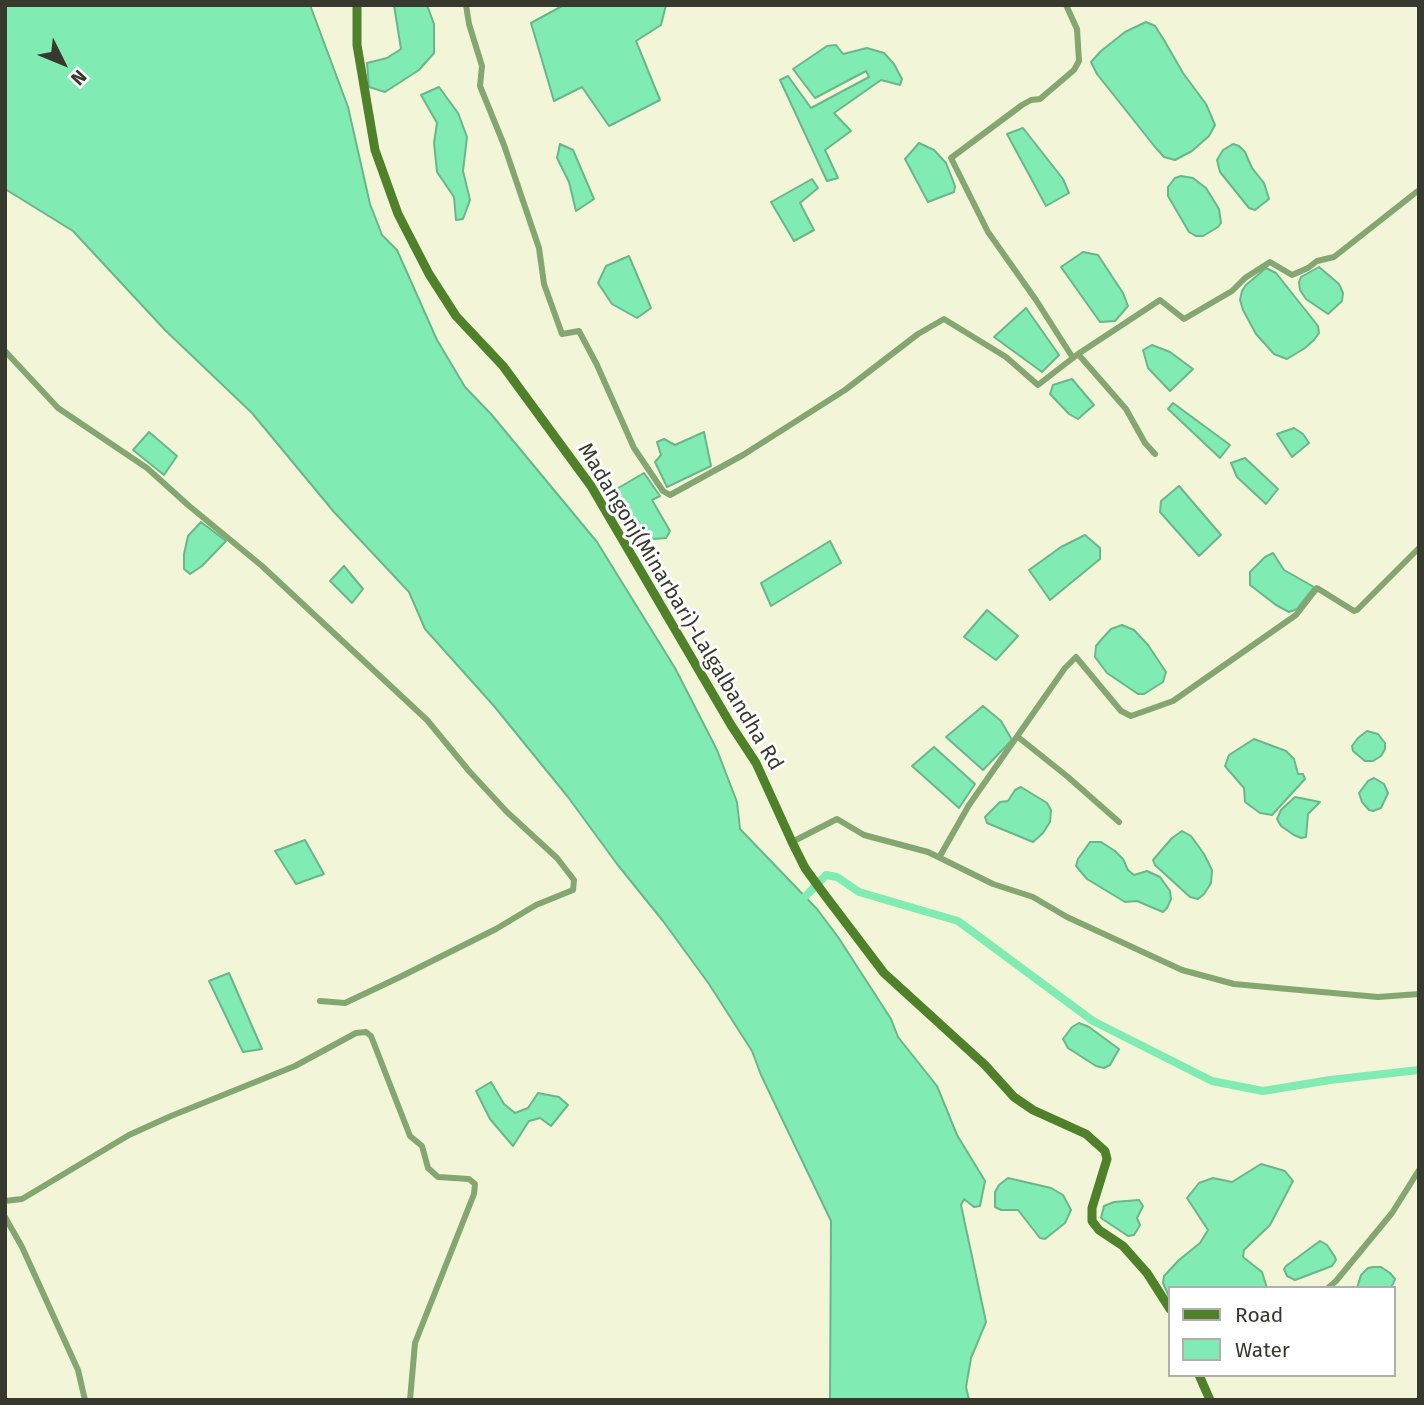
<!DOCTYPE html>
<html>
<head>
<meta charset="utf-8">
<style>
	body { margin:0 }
	#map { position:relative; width:1424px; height:1405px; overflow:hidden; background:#f3f5d8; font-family:"Fira Sans",sans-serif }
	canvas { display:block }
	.frame { position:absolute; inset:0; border:7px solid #38392e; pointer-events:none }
	.legend { position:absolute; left:1168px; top:1286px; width:228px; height:91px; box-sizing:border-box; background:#fff; border:2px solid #afb0ab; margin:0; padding:9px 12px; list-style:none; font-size:21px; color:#38392e }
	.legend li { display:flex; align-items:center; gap:14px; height:35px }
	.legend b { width:35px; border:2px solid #afb0ab }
	.north { position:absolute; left:28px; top:28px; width:70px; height:70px; -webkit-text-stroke:5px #fff; paint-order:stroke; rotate:133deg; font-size:19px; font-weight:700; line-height:28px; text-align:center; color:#38392e }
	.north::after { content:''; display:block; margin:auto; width:24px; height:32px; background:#38392e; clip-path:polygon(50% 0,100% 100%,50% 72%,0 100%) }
</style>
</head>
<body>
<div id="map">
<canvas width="1424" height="1405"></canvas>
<div class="frame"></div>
<ul class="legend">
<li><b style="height:9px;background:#4f812b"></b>Road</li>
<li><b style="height:19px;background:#80ecb4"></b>Water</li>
</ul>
<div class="north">N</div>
</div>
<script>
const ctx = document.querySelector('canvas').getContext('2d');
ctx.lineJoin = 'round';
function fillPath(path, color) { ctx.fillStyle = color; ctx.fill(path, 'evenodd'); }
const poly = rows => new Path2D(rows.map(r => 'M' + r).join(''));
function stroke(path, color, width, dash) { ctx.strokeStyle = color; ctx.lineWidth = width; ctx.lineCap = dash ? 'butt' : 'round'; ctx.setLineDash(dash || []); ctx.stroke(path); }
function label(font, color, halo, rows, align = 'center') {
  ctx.font = font + ' "Fira Sans",sans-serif'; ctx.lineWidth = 6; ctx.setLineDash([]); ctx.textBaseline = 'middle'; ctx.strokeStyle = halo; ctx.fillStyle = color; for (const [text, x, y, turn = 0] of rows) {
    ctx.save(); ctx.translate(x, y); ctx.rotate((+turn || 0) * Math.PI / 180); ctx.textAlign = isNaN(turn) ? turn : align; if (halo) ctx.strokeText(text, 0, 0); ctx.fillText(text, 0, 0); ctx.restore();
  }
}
const water = poly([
	[5,5,310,5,348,107,370,204,382,235,397,250,437,340,465,387,491,414,597,542,675,668,717,750,737,802,740,829,817,909,838,937,891,1019,898,1037,937,1086,957,1135,985,1181,980,1206,974,1207,964,1199,961,1205,986,1322,971,1358,966,1387,969,1400,830,1400,831,1221,761,1075,752,1051,709,984,663,921,617,864,568,797,494,706,425,629,409,592,334,512,252,413,165,330,73,231,5,189,5,5],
	[394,5,427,5,434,24,434,53,419,70,385,92,369,87,367,63,387,58,401,49,394,5],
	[564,5,666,5,661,25,636,41,660,100,609,126,582,87,554,101,531,23,564,5],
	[1146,22,1155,26,1164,40,1183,73,1206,104,1215,125,1209,136,1192,151,1175,160,1164,157,1155,147,1097,74,1091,62,1101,51,1125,32,1146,22],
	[836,45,843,54,867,48,884,53,894,64,902,79,900,85,881,80,834,113,851,131,825,150,838,178,827,181,780,80,788,76,811,108,869,77,866,71,815,98,793,69,827,46,836,45],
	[439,87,458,113,467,137,463,171,470,200,463,219,456,220,454,197,437,172,434,143,437,123,421,95,439,87],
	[1023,128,1063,179,1069,193,1046,206,1007,134,1023,128],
	[919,143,934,150,946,163,955,186,954,192,928,202,905,159,919,143],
	[560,144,573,150,594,199,576,211,569,182,557,158,560,144],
	[1233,144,1239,146,1245,152,1252,168,1264,183,1269,199,1255,210,1249,208,1220,172,1217,160,1223,150,1233,144],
	[1181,176,1193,178,1206,188,1219,209,1221,223,1218,227,1203,236,1196,236,1189,232,1168,196,1168,187,1175,178,1181,176],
	[812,179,818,188,800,203,814,230,794,241,771,202,812,179],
	[1083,252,1098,255,1123,293,1128,306,1115,321,1100,322,1061,267,1083,252],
	[629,256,651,308,637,318,612,304,598,283,606,266,629,256],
	[1319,267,1339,284,1343,293,1342,301,1328,314,1306,299,1300,290,1299,282,1301,277,1319,267],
	[1266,268,1276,273,1318,326,1319,333,1314,340,1305,348,1287,359,1274,354,1256,334,1243,310,1240,300,1242,291,1246,285,1266,268],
	[1026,308,1059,355,1042,372,994,337,1026,308],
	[1152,345,1170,352,1193,369,1170,391,1148,368,1143,350,1152,345],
	[1072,379,1094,405,1078,419,1069,414,1050,394,1053,385,1072,379],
	[1173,403,1230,445,1220,458,1168,409,1173,403],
	[1294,428,1303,434,1309,443,1292,457,1277,434,1294,428],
	[149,432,177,456,164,475,133,450,149,432],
	[704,432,711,466,667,487,655,462,661,455,657,442,664,439,675,445,704,432],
	[1245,458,1278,489,1266,504,1237,477,1231,463,1245,458],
	[644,473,660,496,652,500,670,531,666,538,641,540,629,527,613,491,644,473],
	[1179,486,1221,535,1199,556,1160,512,1161,501,1179,486],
	[201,522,226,541,202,566,190,574,184,569,184,554,188,536,201,522],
	[1085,535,1100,548,1100,559,1050,600,1029,570,1061,547,1085,535],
	[830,541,841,563,771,606,761,583,830,541],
	[1273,553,1284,570,1314,587,1297,609,1289,612,1276,605,1250,585,1250,572,1265,557,1273,553],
	[344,566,363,589,352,603,330,581,344,566],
	[987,610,1018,636,996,660,964,637,987,610],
	[1122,625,1134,630,1148,645,1166,672,1163,682,1144,694,1138,694,1107,673,1095,657,1096,646,1101,640,1111,629,1122,625],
	[983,706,1001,721,1012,740,983,770,946,737,983,706],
	[1367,731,1378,734,1385,743,1385,749,1381,756,1373,761,1365,761,1353,751,1352,746,1358,738,1367,731],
	[1254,739,1286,751,1294,759,1298,774,1303,774,1305,779,1272,815,1260,813,1245,802,1244,788,1225,766,1229,755,1254,739],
	[934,747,975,784,959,808,912,766,934,747],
	[1374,778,1384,784,1388,793,1381,808,1373,811,1369,810,1362,802,1359,793,1368,781,1374,778],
	[1021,787,1047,803,1051,810,1050,822,1043,833,1033,842,987,823,985,817,1000,802,1008,801,1015,790,1021,787],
	[1295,797,1320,802,1308,814,1306,837,1301,838,1294,835,1281,826,1277,819,1281,810,1295,797],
	[1182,831,1191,836,1204,854,1212,870,1211,883,1204,894,1198,899,1190,897,1155,865,1153,860,1172,838,1182,831],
	[305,840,324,874,296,884,275,851,305,840],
	[1090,842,1101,842,1115,851,1123,859,1128,870,1134,875,1147,871,1160,877,1170,891,1171,899,1167,908,1163,912,1137,901,1125,902,1087,879,1076,866,1078,859,1090,842],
	[229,973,262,1049,243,1052,209,981,229,973],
	[1079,1023,1089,1027,1119,1049,1110,1065,1104,1068,1096,1066,1068,1048,1063,1039,1072,1027,1079,1023],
	[491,1082,504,1104,515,1113,528,1108,538,1093,559,1097,568,1105,551,1126,540,1118,529,1121,513,1146,490,1119,476,1091,491,1082],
	[1261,1164,1285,1171,1293,1181,1270,1225,1244,1250,1243,1257,1262,1272,1267,1288,1170,1288,1170,1299,1163,1283,1164,1276,1179,1260,1200,1243,1208,1230,1187,1198,1199,1183,1213,1178,1232,1182,1261,1164],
	[1008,1178,1051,1188,1063,1195,1071,1210,1065,1223,1045,1239,1040,1238,1018,1210,1001,1210,995,1207,995,1192,999,1185,1008,1178],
	[1139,1200,1143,1206,1137,1218,1140,1225,1134,1235,1128,1236,1101,1218,1104,1206,1114,1202,1139,1200],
	[1320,1241,1327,1245,1335,1257,1336,1260,1332,1266,1295,1280,1287,1276,1284,1269,1286,1266,1320,1241],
	[1374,1267,1381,1267,1390,1273,1395,1279,1393,1284,1390,1288,1357,1288,1361,1275,1368,1268,1374,1267]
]);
const canal = poly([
	[799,903,826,875,837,877,859,892,958,921,1093,1021,1212,1081,1263,1091,1330,1080,1419,1070]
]);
const street = poly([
	[466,5,469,24,482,66,480,86,504,145,539,248,544,284,562,334,579,331,597,365,634,448,663,491,670,495,743,455,845,390,918,334,944,319,1006,357,1038,385,1078,354,1160,300,1184,319,1232,291,1245,278,1270,262,1292,275,1308,268,1317,261,1334,257,1419,190],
	[1066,5,1077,29,1079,61,1074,70,1040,99,1031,100,1022,105,951,158,988,232,1036,300,1073,358],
	[5,351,58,408,147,468,188,505,262,566,427,720,469,771,507,812,557,858,574,880,573,890,536,905,496,929,400,977,345,1003,320,1001],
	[1078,354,1126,409,1145,443,1155,454],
	[1018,737,1068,777,1119,822],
	[792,842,837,819,864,835,928,852,993,884,1033,897,1067,917,1182,970,1234,984,1277,988,1378,997,1419,994],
	[940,856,969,805,1065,668,1076,657,1121,711,1131,716,1173,701,1296,615,1317,588,1354,611,1357,610,1419,548],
	[5,1201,22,1199,129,1135,171,1116,295,1066,356,1033,366,1032,371,1036,410,1136,422,1146,428,1168,438,1177,469,1179,475,1184,474,1194,415,1343,410,1400],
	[5,1217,22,1247,78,1370,85,1400],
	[1328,1288,1336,1281,1392,1213,1419,1170]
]);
const secondary = poly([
	[357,5,357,45,375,150,398,214,429,274,456,316,503,366,591,486,731,725,756,763,792,842,805,868,824,894,884,973,985,1065,1014,1097,1033,1110,1086,1134,1105,1151,1107,1159,1092,1208,1092,1221,1099,1230,1123,1246,1147,1273,1170,1309],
	[1199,1375,1210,1400]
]);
const streetNames = [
	["Madangonj(Minarbari)-Lalgalbandha Rd",680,607,59]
];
fillPath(water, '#80ecb4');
stroke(water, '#6ab68c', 2);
stroke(canal, '#80ecb4', 8);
stroke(street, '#84a771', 6);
stroke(secondary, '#4f812b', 9);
label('21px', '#38392e', '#fff', streetNames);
</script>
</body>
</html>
